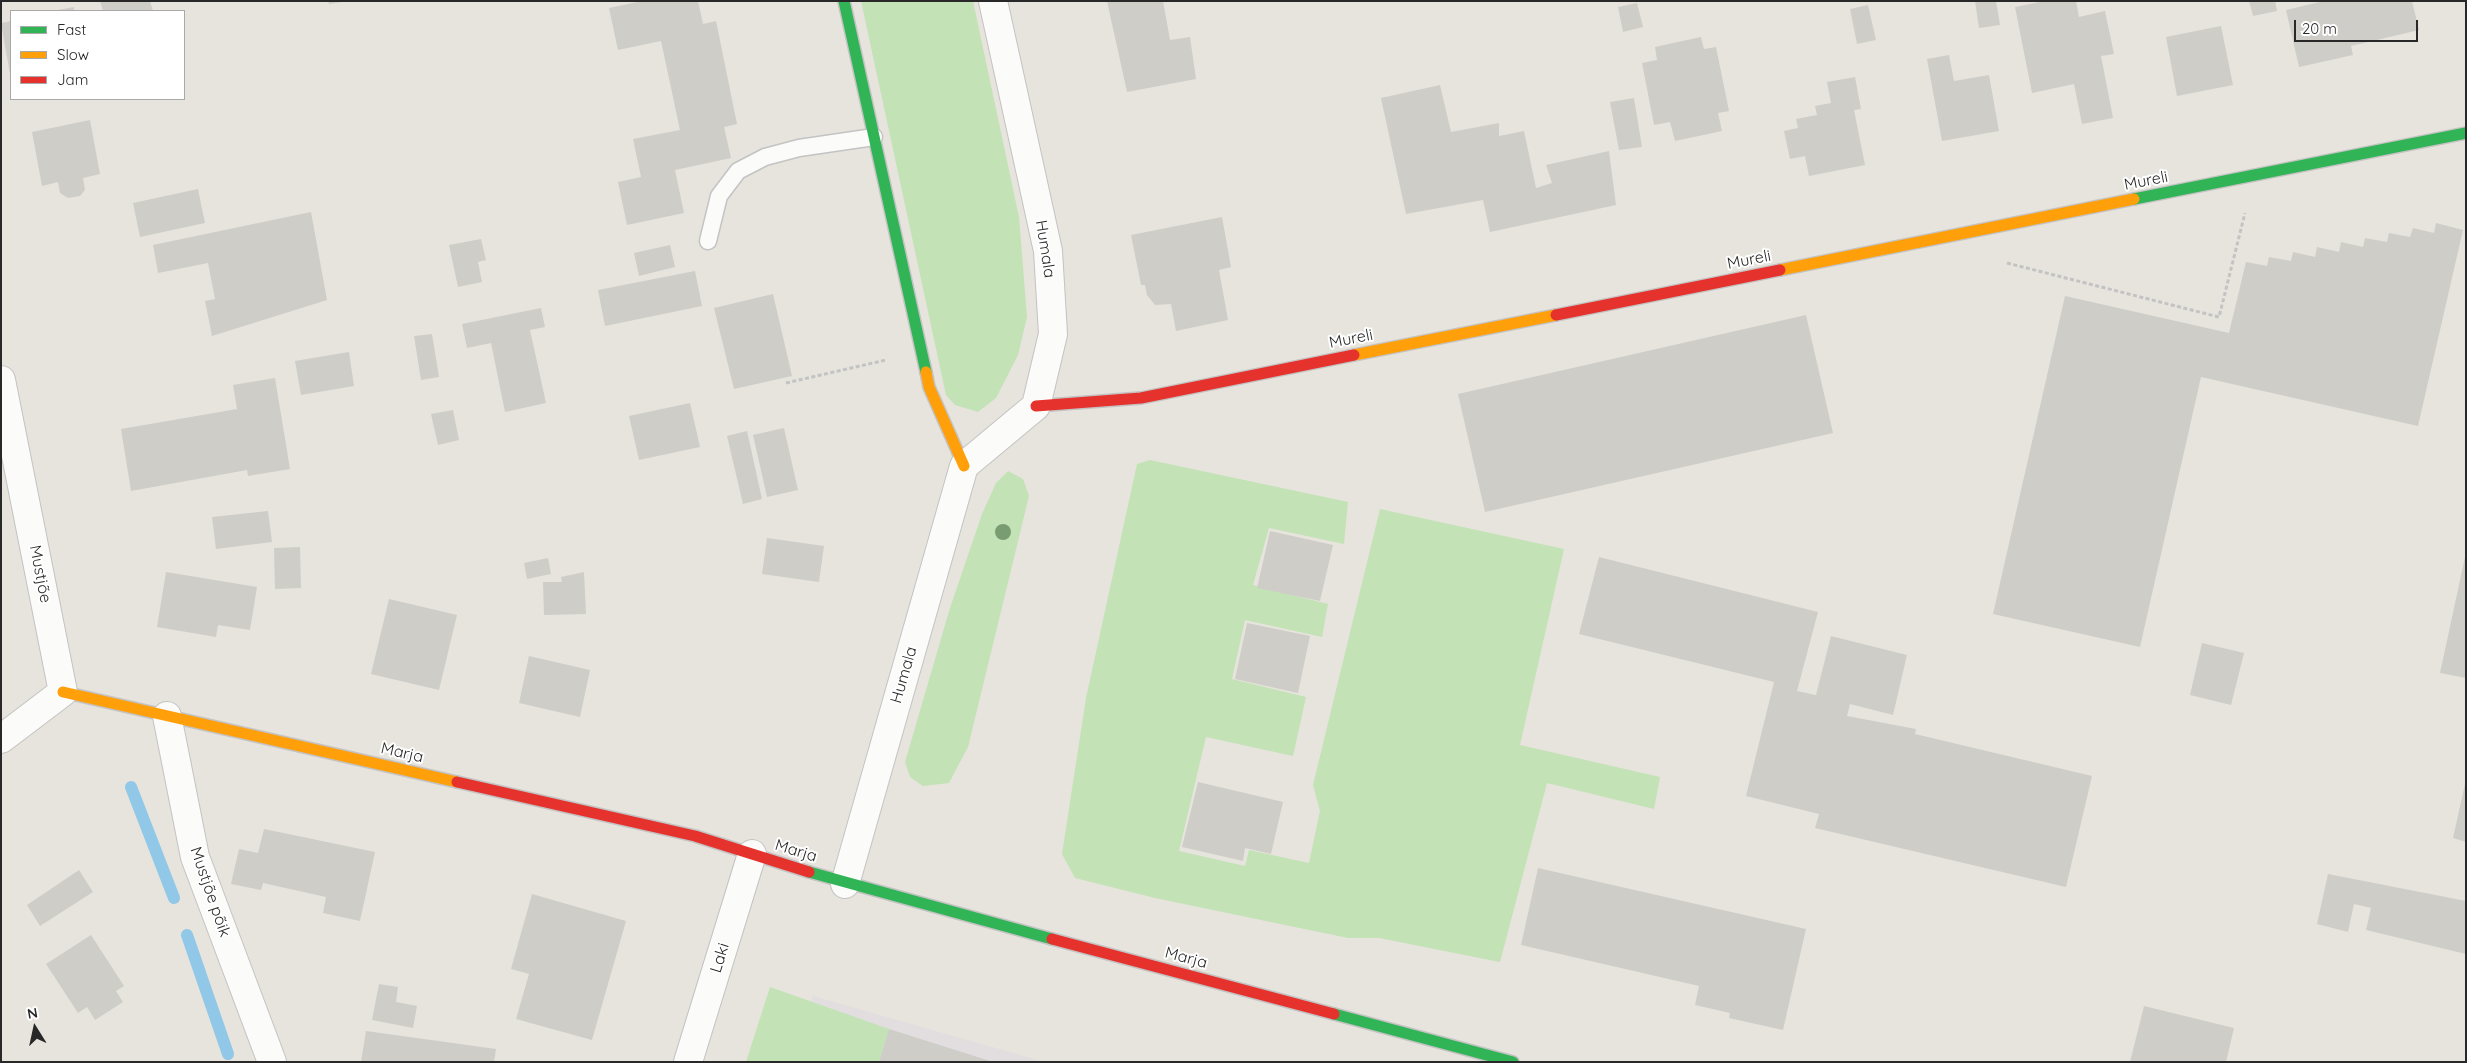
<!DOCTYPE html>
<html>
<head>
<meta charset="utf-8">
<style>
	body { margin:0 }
	#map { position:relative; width:2467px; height:1063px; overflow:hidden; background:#e6e4dd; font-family:Quicksand,sans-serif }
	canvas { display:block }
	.frame { position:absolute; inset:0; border:2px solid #282828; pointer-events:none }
	.legend { position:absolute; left:10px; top:10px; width:175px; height:90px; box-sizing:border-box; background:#fff; border:1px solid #a9a9a9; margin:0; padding:6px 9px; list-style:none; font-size:15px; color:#282828 }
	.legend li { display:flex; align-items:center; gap:10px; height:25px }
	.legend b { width:25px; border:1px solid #a9a9a9 }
	.north { position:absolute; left:10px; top:1003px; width:50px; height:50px; -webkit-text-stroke:4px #fff; paint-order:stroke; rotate:350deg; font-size:14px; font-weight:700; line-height:20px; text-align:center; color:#282828 }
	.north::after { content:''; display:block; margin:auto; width:18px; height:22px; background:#282828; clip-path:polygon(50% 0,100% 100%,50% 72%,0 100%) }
	.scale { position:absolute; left:2294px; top:20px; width:124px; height:22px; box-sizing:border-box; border:2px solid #282828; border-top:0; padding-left:6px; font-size:15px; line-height:18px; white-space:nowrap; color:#282828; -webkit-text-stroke:4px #fff; paint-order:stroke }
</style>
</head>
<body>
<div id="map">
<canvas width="2467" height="1063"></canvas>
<div class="frame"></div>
<ul class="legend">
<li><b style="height:6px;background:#30b455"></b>Fast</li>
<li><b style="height:6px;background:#ff9f0a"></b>Slow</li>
<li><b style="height:6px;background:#e5322d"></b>Jam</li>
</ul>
<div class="north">N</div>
<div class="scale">20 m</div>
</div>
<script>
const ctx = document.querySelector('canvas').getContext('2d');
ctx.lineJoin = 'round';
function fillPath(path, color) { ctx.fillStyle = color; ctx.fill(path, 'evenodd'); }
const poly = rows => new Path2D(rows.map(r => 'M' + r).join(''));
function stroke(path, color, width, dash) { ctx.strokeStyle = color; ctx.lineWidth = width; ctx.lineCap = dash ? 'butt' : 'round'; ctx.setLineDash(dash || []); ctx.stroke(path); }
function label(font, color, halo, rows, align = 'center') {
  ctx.font = font + ' Quicksand,sans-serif'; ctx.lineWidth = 4; ctx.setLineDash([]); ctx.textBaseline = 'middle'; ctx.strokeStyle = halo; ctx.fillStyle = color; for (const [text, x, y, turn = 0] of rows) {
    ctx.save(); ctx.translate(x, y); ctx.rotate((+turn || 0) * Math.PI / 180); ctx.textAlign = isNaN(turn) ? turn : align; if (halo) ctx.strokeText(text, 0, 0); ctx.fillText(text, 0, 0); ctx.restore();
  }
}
const industrial = poly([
	[813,996,1045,1062,794,1062]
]);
const green = poly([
	[861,1,973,1,1019,217,1027,317,1018,355,996,398,978,412,955,405,946,395],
	[1150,460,1348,502,1344,544,1269,528,1253,585,1328,604,1322,637,1245,620,1232,679,1306,697,1293,756,1206,737,1179,851,1245,866,1249,850,1309,863,1320,811,1313,785,1380,509,1564,549,1520,745,1660,777,1654,809,1547,783,1500,962,1379,938,1348,938,1155,898,1075,878,1062,854,1086,698,1137,464],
	[1008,471,1023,479,1029,496,968,747,949,783,923,786,910,777,905,762,950,608,982,514,996,483],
	[770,987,889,1029,879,1062,746,1062]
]);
const stream = poly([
	[131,787,174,898],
	[187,935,228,1054]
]);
const building = poly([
	[100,1,150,1,153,11,103,11],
	[328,1,342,1,342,2,329,4],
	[642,1,698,1,703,24,716,21,737,124,724,127,731,158,675,170,684,213,627,225,618,182,641,177,633,139,680,130,661,41,618,50,609,8],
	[1107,1,1163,1,1170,40,1190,37,1196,79,1127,92],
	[1975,1,1996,1,2000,25,1979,28],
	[2045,1,2076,1,2079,17,2105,11,2114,54,2101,56,2113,118,2082,124,2074,84,2032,93,2015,7],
	[2249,1,2275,1,2277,11,2253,16],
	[2324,1,2412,1,2419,30,2351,46,2353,55,2299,67,2286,10],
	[1637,3,1643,27,1623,32,1618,7],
	[1868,5,1876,40,1857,44,1850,9],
	[74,7,74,11,58,11,58,10],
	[11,21,11,74,10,74,1,23],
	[2221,26,2233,85,2177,96,2166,37],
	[1701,37,1704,49,1716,47,1729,111,1718,113,1722,131,1675,141,1670,122,1654,125,1642,63,1657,60,1655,47],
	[1949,55,1954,81,1989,75,1999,131,1942,141,1927,59],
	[1855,77,1861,109,1854,110,1865,165,1809,176,1805,156,1790,159,1784,131,1798,128,1796,119,1817,115,1815,106,1831,103,1827,82],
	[1440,85,1451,132,1499,123,1499,136,1524,131,1536,188,1552,183,1546,165,1609,151,1616,205,1490,232,1483,200,1406,214,1381,98],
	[1634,98,1642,147,1619,150,1610,102],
	[90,120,100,174,83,178,85,190,80,196,68,198,60,193,58,182,42,186,32,132],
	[198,189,205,223,140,237,133,203],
	[311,212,327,300,212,336,205,301,215,299,208,263,158,273,153,245],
	[1222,217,1231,267,1219,270,1228,320,1176,331,1171,304,1155,305,1147,295,1145,285,1141,285,1131,235],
	[2436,223,2463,230,2418,426,2201,377,2140,647,1993,614,2065,296,2229,333,2246,262,2267,266,2269,257,2291,261,2293,252,2315,257,2317,247,2339,252,2341,242,2363,247,2365,238,2387,242,2389,233,2410,237,2413,228,2434,233],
	[481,239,486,260,478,262,482,282,458,287,449,245],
	[670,245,675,267,639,276,634,253],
	[695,271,702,306,605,326,598,290],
	[773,294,792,376,734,389,714,308],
	[541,308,545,327,530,330,546,403,505,412,491,343,467,348,462,324],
	[1806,315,1833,433,1485,512,1458,394],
	[432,334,439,377,421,380,414,336],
	[349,352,354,386,301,395,295,361],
	[275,378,290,469,248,476,247,470,131,491,121,429,237,409,233,385],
	[690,403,700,447,639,460,629,416],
	[453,410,459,440,438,445,431,414],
	[784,428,798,490,767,497,753,435],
	[747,431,762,499,743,504,727,436],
	[268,511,272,542,216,549,212,517],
	[1270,531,1333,545,1320,601,1257,588],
	[767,538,824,546,819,582,762,574],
	[300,547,301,588,275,589,274,548],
	[1599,557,1818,612,1797,691,1816,695,1831,636,1907,655,1893,715,1850,704,1847,716,1916,729,1915,734,2092,776,2066,887,1815,828,1819,814,1746,796,1774,682,1579,634],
	[2465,557,2466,557,2466,678,2440,673],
	[548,558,551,574,527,579,524,563],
	[166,572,257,587,250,630,218,625,216,637,157,627],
	[584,572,586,614,544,615,543,582,562,582,561,577],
	[389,599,457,615,439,690,371,674],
	[1247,623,1310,636,1298,693,1235,679],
	[2202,643,2244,653,2231,705,2190,695],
	[529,656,590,670,580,717,519,703],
	[1198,782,1283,802,1271,854,1245,848,1243,861,1182,847],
	[2465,784,2466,784,2466,842,2453,838],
	[264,829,375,852,360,921,323,913,326,897,263,883,261,890,231,884,239,849,258,853],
	[1538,868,1806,929,1783,1030,1729,1018,1730,1013,1695,1005,1699,986,1521,945],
	[79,870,93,892,40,926,27,905],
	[2328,874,2466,901,2466,954,2366,930,2371,908,2354,904,2348,932,2317,924],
	[532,894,626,921,592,1040,516,1019,529,974,511,969],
	[91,935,124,986,116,991,123,1002,95,1020,87,1007,78,1013,46,964],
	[379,984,398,987,396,1002,417,1006,413,1028,372,1020],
	[2144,1006,2234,1028,2226,1062,2130,1062],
	[889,1029,990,1061,990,1062,879,1062],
	[366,1031,496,1049,494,1062,361,1062]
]);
const path = poly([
	[2007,263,2219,317,2245,213],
	[786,383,886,360]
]);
const lane = poly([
	[708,241,719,196,738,171,765,157,799,148,874,137]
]);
const street = poly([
	[1,380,63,692,1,739],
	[167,716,195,857,272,1062],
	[845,884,964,466,1036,406,1053,334,1048,251,993,1],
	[688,1062,752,854]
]);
const fast = poly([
	[844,1,926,372],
	[2134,199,2466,133],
	[809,872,1052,939],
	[1334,1014,1513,1062]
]);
const slow = poly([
	[1780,270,2134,199],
	[1354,355,1556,315],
	[926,372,929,387,964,466],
	[63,692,457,782]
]);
const jam = poly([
	[1556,315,1780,270],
	[1036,406,1141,398,1354,355],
	[457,782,695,836,809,872],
	[1052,939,1334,1014]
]);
const trees = [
	[1003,532]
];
const streetNames = [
	["Mureli",2146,181,-11],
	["Humala",1045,249,81],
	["Mureli",1749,260,-11],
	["Mureli",1351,339,-11],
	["Mustjõe",40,574,79],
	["Humala",904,675,-74],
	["Marja",402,753,13],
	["Marja",796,851,17],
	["Mustjõe põik",210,892,71],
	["Laki",720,958,-73],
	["Marja",1186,958,15]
];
fillPath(industrial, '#e2dee0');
fillPath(green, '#c3e2b6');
stroke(stream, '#91c7e7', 12);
fillPath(building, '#cfcdc8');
stroke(lane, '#c4c3c3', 19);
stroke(street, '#c4c3c3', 30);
stroke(fast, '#c4c3c3', 14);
stroke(slow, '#c4c3c3', 14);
stroke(jam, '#c4c3c3', 14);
stroke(path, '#c4c3c3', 3, [4, 2.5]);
stroke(lane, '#fbfbfa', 16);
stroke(street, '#fbfbfa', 28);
stroke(fast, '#30b455', 11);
stroke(slow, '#ff9f0a', 11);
stroke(jam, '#e5322d', 11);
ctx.fillStyle = '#799c72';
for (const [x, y] of trees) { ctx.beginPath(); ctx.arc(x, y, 8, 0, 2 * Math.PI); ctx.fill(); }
label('16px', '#282828', '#fff', streetNames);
</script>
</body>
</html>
